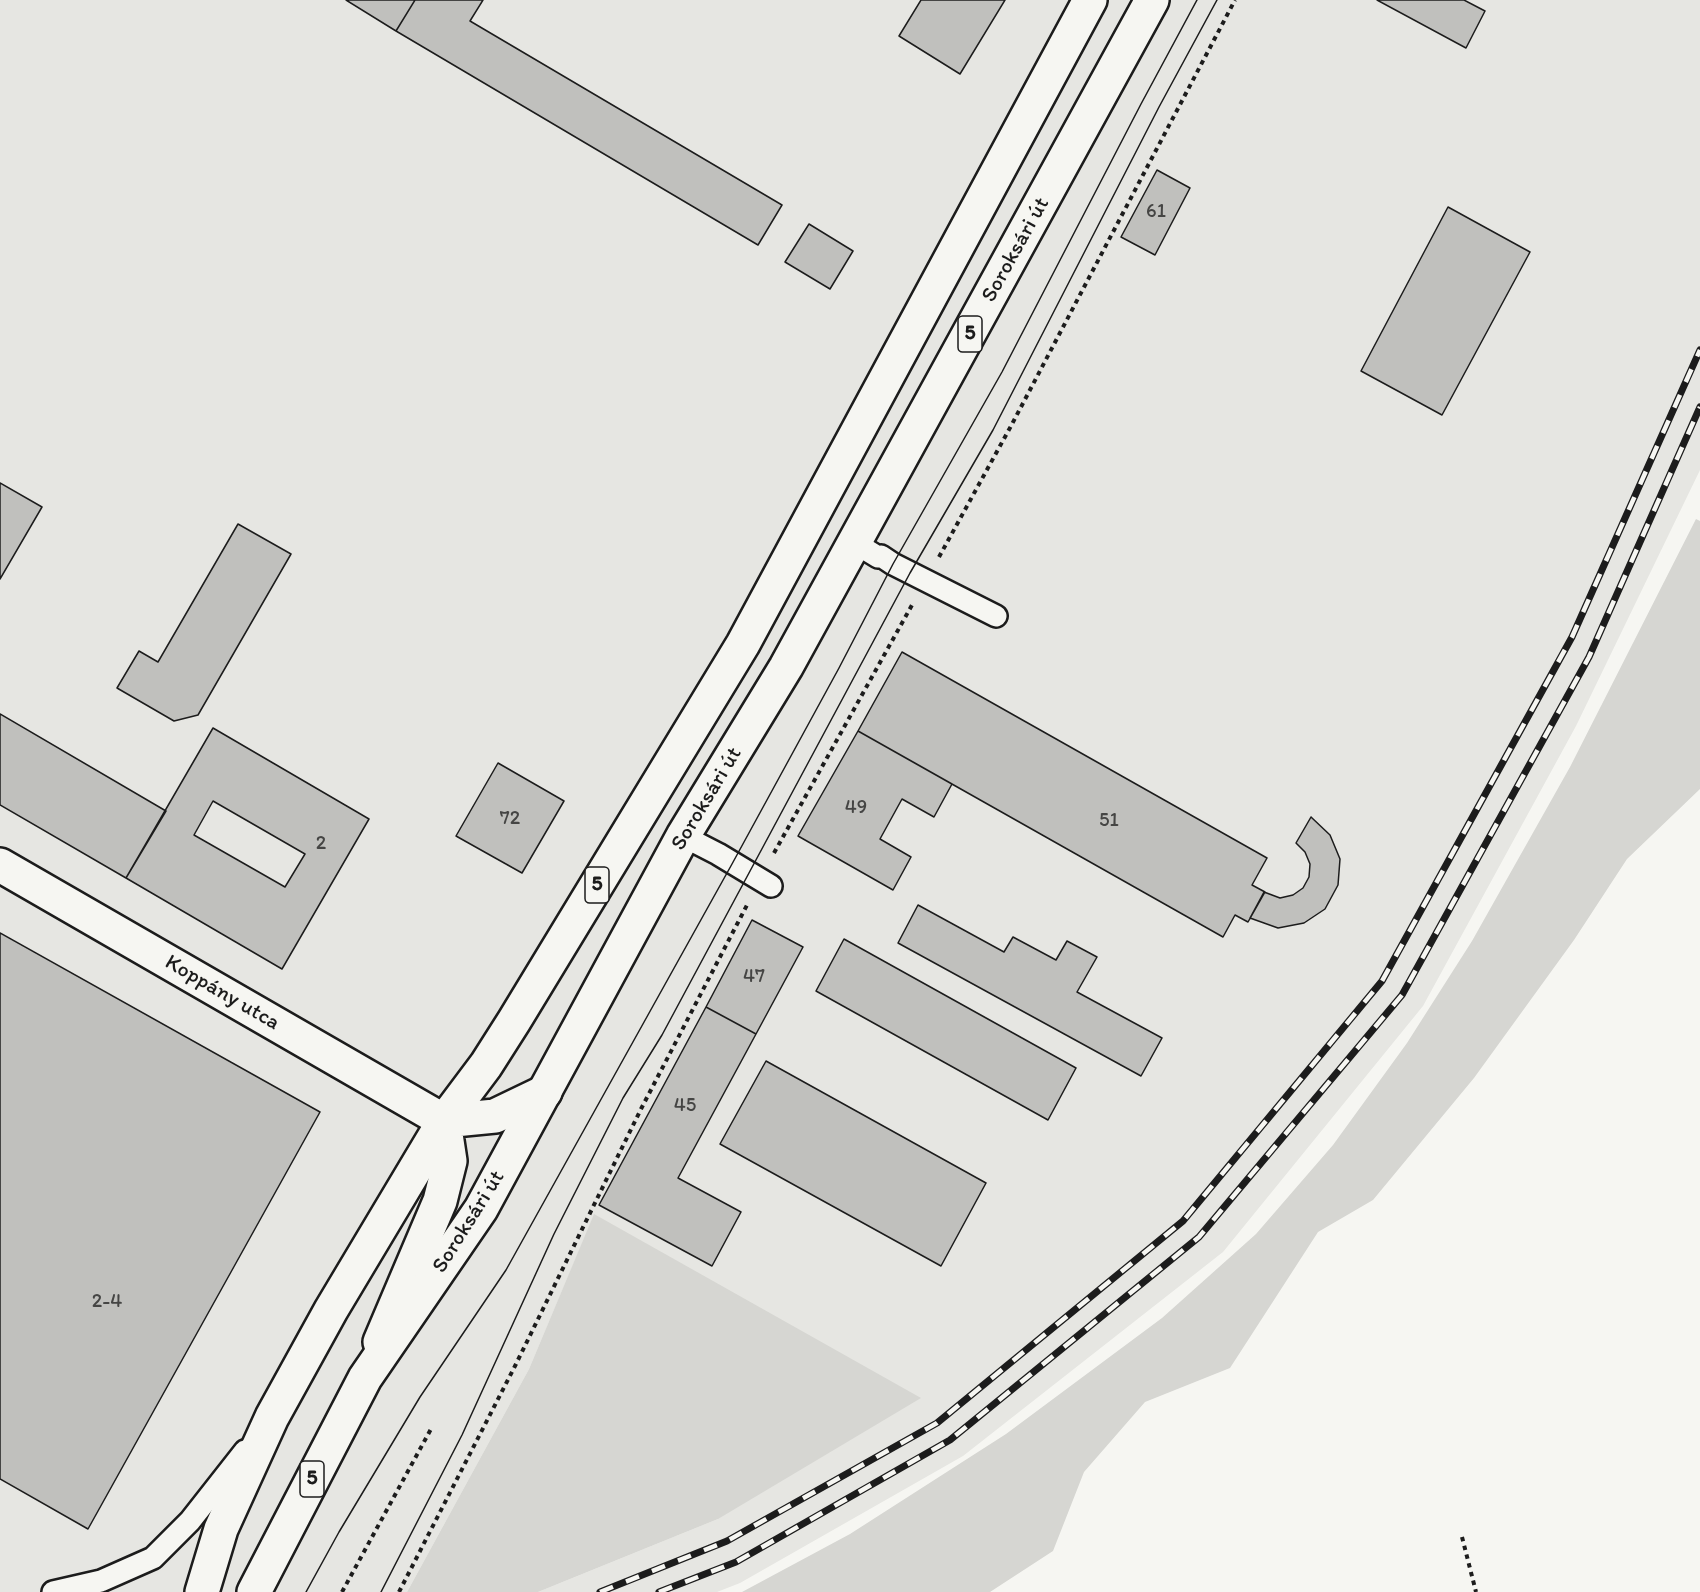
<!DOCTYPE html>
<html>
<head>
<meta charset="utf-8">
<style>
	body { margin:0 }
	canvas { display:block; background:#f6f6f2 }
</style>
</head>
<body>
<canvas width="1700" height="1592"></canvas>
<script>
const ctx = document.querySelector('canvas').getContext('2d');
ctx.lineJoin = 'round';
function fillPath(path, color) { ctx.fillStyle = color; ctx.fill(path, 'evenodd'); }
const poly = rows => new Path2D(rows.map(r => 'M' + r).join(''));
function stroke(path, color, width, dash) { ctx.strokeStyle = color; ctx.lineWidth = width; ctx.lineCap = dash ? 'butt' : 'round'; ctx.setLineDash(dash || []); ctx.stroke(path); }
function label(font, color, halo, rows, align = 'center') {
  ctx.font = font + ' Itim,sans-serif'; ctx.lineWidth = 4.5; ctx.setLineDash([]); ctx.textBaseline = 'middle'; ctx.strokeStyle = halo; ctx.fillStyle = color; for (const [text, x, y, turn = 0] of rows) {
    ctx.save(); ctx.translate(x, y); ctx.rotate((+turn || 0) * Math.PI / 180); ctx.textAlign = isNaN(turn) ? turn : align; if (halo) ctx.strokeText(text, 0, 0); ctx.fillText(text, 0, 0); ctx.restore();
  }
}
const built = poly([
	[0,0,1700,0,1700,470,1576,726,1423,1006,1223,1252,963,1456,740,1583,717,1592,538,1592,718,1519,594,1215,529,1369,407,1592,0,1592]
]);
const green = poly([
	[1696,519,1700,521,1700,789,1627,859,1574,940,1474,1078,1373,1200,1318,1232,1230,1368,1145,1402,1084,1472,1053,1551,990,1592,742,1592,850,1534,1006,1434,1162,1318,1256,1234,1333,1145,1407,1043,1472,941,1570,767],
	[594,1214,921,1398,718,1519,538,1592,407,1592,529,1369]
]);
const building = poly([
	[346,0,415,0,396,31,346,0],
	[415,0,483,0,470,21,782,205,758,245,396,31,415,0],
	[921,0,1005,0,960,74,899,36,921,0],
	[1377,0,1464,0,1485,11,1466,48,1377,0],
	[1157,170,1190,188,1155,255,1121,237,1157,170],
	[1448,207,1530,252,1442,415,1361,371,1448,207],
	[809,224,853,251,830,289,785,262,809,224],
	[0,483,42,507,0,579,0,483],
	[238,524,291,554,198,715,174,721,117,688,139,651,158,662,238,524],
	[902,652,1267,858,1252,885,1265,892,1248,922,1235,915,1223,937,858,731,902,652],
	[0,714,166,811,126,878,0,805,0,714],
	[213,728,369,819,282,969,126,878,213,728],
	[213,801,305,854,285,887,194,835,213,801],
	[858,731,952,784,934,817,902,799,880,839,911,857,893,890,798,836,858,731],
	[498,763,564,801,522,873,456,836,498,763],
	[1311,817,1330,835,1340,859,1338,885,1325,909,1304,923,1278,928,1250,918,1264,892,1280,898,1293,895,1303,888,1309,877,1310,864,1305,852,1296,843,1311,817],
	[918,905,1004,952,1013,937,1056,960,1067,941,1097,957,1077,992,1162,1038,1141,1076,898,943,918,905],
	[752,920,803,947,756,1034,706,1007,752,920],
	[0,933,320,1112,88,1529,0,1479,0,933],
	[844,939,1076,1068,1048,1120,816,991,844,939],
	[706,1007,756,1034,678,1178,741,1212,712,1266,599,1205,706,1007],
	[766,1061,986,1183,941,1266,720,1144,766,1061]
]);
const path = poly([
	[939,557,1011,426,1235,0],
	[774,853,912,605],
	[1462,1537,1476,1592],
	[342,1592,431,1429],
	[399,1592,516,1364,641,1109,747,905]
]);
const lane = poly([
	[855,543,878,557,881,556,893,564,996,616],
	[683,836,718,854,771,886],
	[53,1592,101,1581,153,1558,190,1521,245,1451]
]);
const secondary = poly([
	[0,865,444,1121,495,1116,545,1092],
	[380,1342,440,1201,450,1161,444,1121]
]);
const primary = poly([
	[202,1592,221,1529,272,1417,331,1310,444,1121,486,1065,514,1021,743,644,1090,0],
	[254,1592,365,1378,481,1209,683,836,786,667,1152,0]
]);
const tram = poly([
	[306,1592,339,1532,420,1397,506,1270,732,864,839,668,893,564,1002,372,1141,104,1197,0],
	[381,1592,462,1435,554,1234,623,1098,662,1035,910,573,993,430,1159,107,1217,0]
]);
const rail = poly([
	[600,1592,727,1541,937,1423,1183,1221,1382,981,1572,637,1700,350],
	[659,1592,736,1562,950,1440,1199,1237,1402,995,1589,657,1700,407]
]);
const numberNames = [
	["61",1156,212],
	["49",856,808],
	["72",510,819],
	["51",1109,821],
	["2",321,844],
	["47",754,977],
	["45",685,1106],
	["2-4",107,1302]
];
const shields = [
	[970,334,24],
	[597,885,24],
	[312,1479,24]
];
const shieldNames = [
	["5",970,334],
	["5",597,885],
	["5",312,1479]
];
const streetNames = [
	["Soroksári út",1016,250,-61],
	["Soroksári út",707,799,-59],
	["Koppány utca",222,993,30],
	["Soroksári út",469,1222,-58]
];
fillPath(built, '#e6e6e2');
fillPath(green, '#d6d6d2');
fillPath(building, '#c0c0bd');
stroke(building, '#1c1c1c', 1.5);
stroke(lane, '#1c1c1c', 26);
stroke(secondary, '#1c1c1c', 38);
stroke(primary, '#1c1c1c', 38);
stroke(path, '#1c1c1c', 4, [4.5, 4.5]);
stroke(lane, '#f6f6f2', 21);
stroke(secondary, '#f6f6f2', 33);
stroke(primary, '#f6f6f2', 33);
stroke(tram, '#1c1c1c', 1.5);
stroke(rail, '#1c1c1c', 7);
stroke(rail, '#f6f6f2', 4.5, [14]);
label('20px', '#454544', null, numberNames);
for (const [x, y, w] of shields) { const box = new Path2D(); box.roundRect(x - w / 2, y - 18, w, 36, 4.5); ctx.fillStyle = '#f6f6f2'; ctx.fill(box); stroke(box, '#1c1c1c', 1.5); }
label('bold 21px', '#1c1c1c', null, shieldNames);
label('22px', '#1c1c1c', '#f6f6f2', streetNames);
</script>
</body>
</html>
